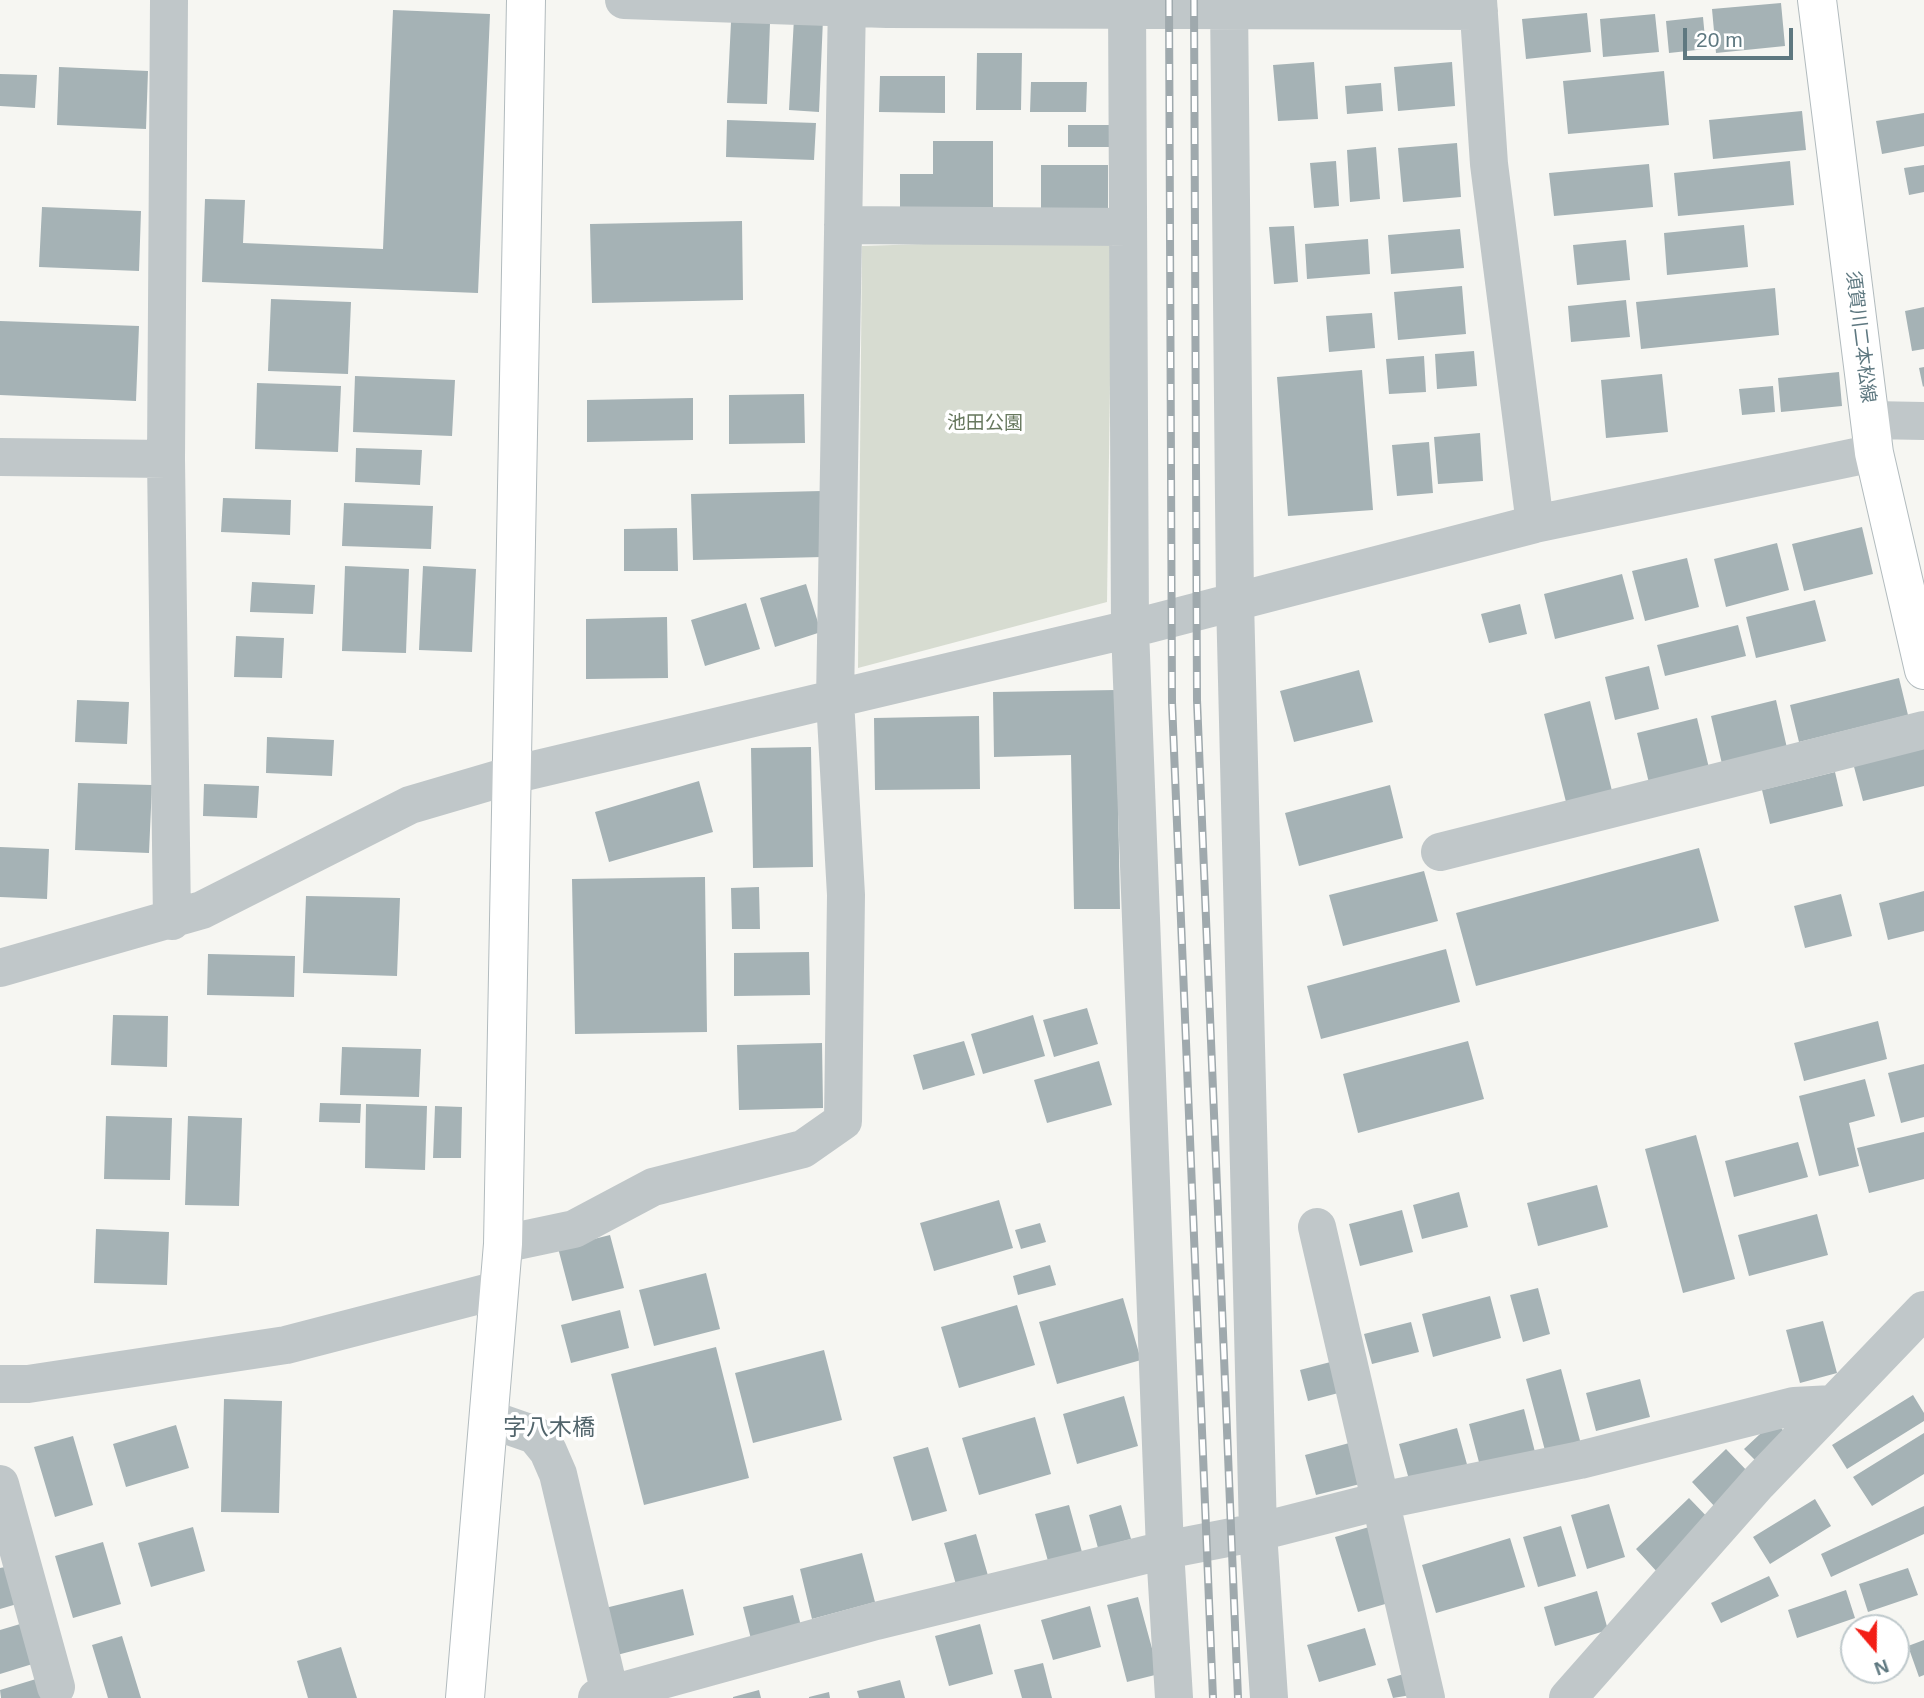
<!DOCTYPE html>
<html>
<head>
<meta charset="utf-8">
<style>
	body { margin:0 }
	#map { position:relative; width:1924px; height:1698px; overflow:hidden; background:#f6f6f2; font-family:Helvetica,sans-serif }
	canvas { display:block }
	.north { position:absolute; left:1840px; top:1614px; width:70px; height:70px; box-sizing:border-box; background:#fff; border:2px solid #bfc9cc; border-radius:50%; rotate:160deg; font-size:19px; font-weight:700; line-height:28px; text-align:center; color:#5e7880 }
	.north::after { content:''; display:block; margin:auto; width:24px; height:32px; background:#f31f16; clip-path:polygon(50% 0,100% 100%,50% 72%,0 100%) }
	.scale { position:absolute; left:1683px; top:28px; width:110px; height:32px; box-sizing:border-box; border:4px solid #5e7880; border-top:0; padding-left:9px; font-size:21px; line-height:24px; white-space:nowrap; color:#5e7880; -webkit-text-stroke:5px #fff; paint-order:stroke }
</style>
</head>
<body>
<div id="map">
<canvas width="1924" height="1698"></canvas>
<div class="north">N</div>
<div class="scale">20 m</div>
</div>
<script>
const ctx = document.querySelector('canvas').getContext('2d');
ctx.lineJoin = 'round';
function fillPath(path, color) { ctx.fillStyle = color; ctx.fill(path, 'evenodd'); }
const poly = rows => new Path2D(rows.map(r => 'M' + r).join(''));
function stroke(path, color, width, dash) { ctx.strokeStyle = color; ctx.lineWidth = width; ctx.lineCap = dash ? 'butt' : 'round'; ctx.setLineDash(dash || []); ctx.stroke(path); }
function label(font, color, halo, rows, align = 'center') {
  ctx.font = font + ' Helvetica,"Noto Sans JP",sans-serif'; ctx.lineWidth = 7; ctx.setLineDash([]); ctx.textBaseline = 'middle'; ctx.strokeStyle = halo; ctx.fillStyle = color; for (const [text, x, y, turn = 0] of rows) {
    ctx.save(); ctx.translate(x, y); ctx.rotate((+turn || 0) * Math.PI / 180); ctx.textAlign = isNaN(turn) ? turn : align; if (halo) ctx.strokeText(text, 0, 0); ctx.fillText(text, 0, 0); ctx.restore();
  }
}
const green = poly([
	[1112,238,1107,602,858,668,862,246]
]);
const building = poly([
	[1781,3,1785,46,1716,53,1712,9],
	[393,10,490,14,478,293,202,282,205,199,245,200,243,243,383,249],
	[1587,13,1591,52,1526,59,1522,19],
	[1655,14,1659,52,1603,57,1600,19],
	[1703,17,1706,49,1669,53,1666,21],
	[794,18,823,19,819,112,789,110],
	[731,22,770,23,767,104,727,103],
	[977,53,1022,53,1021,110,976,110],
	[1314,62,1318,119,1278,121,1273,65],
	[1452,62,1455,106,1398,111,1394,67],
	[59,67,148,71,146,129,57,125],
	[1664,71,1669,125,1568,134,1563,81],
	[0,74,37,75,35,108,0,106],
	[880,76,945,76,945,113,879,112],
	[1031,82,1087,82,1086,112,1030,112],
	[1381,83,1383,111,1347,114,1345,86],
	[1802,111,1806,150,1713,159,1709,120],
	[1924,113,1924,146,1882,154,1876,121],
	[727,120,816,123,814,160,726,157],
	[1068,125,1120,125,1120,147,1068,147],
	[933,141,993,141,993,209,900,209,900,174,933,174],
	[1457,143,1461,197,1403,202,1398,148],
	[1376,147,1380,199,1350,202,1347,150],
	[1336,161,1339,206,1314,208,1310,163],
	[1790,161,1794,205,1678,216,1674,173],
	[1649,164,1653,207,1554,216,1549,173],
	[1041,165,1108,165,1108,208,1041,208],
	[1924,165,1924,192,1909,195,1904,168],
	[42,207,141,211,139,271,39,267],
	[742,221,743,300,592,303,590,224],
	[1744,225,1748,267,1667,275,1664,233],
	[1294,226,1298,282,1274,284,1269,227],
	[1460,229,1464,268,1391,274,1388,235],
	[1368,239,1370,274,1307,279,1305,244],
	[1626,240,1630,280,1577,285,1573,245],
	[1462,286,1466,334,1398,340,1394,292],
	[1775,288,1779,335,1641,349,1636,302],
	[271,299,351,302,348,374,268,371],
	[1626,300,1630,337,1571,342,1568,306],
	[1924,307,1924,349,1912,351,1905,311],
	[1372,313,1375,348,1329,352,1326,316],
	[0,321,139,326,136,401,0,395],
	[1474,351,1477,386,1437,389,1435,354],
	[1424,356,1426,392,1389,394,1386,359],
	[1924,367,1924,386,1923,387,1919,368],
	[1362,370,1373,510,1288,516,1277,377],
	[1839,372,1842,406,1781,412,1778,378],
	[1662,374,1668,432,1606,438,1601,380],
	[355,376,455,380,452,436,353,432],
	[257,383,341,386,338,452,255,449],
	[1773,386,1775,412,1742,415,1739,389],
	[804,394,805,443,729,444,729,395],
	[693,398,693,440,587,442,587,400],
	[1480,433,1483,481,1438,484,1434,437],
	[1429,442,1433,493,1397,496,1392,445],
	[356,448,422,450,420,485,355,482],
	[822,491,823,557,693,560,691,494],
	[223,498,291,500,290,535,221,532],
	[344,503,433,506,431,549,342,546],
	[1862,527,1873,574,1804,591,1792,544],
	[677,528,678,571,624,571,624,529],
	[1777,543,1789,590,1726,607,1714,559],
	[1687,558,1699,607,1645,621,1632,571],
	[345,566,409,569,406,653,342,651],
	[423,566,476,569,472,652,419,650],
	[1622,574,1634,619,1555,639,1544,594],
	[252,582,315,585,313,614,250,612],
	[806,584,821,632,775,647,760,598],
	[1815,600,1826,641,1756,658,1746,617],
	[746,603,760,649,705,666,691,620],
	[1520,604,1527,634,1489,643,1481,614],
	[667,617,668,678,586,679,586,619],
	[1738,625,1746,656,1665,676,1657,645],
	[236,636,284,638,282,678,234,677],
	[1649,666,1659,709,1615,720,1605,677],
	[1359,670,1373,722,1294,742,1280,691],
	[1899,678,1908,715,1799,742,1790,705],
	[1116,690,1120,909,1074,909,1071,755,994,757,993,692],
	[77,700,129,702,127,744,75,742],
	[1776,700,1787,748,1722,764,1711,716],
	[1590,701,1612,791,1566,802,1544,714],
	[979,716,980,789,875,790,874,718],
	[1697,718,1709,768,1649,783,1637,733],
	[267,737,334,740,332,776,266,773],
	[811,747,813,867,753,868,751,748],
	[1924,748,1924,786,1863,801,1853,763],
	[1835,772,1843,806,1770,824,1762,790],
	[699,781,713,832,609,862,595,812],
	[78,783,152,785,149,853,75,850],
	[204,784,259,786,257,818,203,816],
	[1390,785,1403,838,1299,866,1285,813],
	[0,847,49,849,47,899,0,897],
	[1699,848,1719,921,1476,986,1456,913],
	[1424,871,1438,921,1343,946,1329,895],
	[705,877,707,1032,575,1034,572,879],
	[759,887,760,929,732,929,731,888],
	[1924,891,1924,931,1888,940,1879,903],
	[1841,894,1852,936,1805,948,1794,906],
	[306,896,400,898,397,976,303,973],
	[1446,949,1460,1002,1321,1039,1307,986],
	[809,952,810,995,734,996,734,953],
	[208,954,295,956,294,997,207,995],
	[1087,1008,1098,1044,1054,1057,1043,1020],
	[113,1015,168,1016,167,1067,111,1065],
	[1033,1015,1045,1056,983,1074,971,1034],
	[1878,1021,1887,1059,1804,1081,1794,1043],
	[964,1041,975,1075,923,1090,913,1055],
	[1468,1041,1484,1099,1358,1133,1343,1074],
	[822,1043,823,1108,739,1110,737,1045],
	[342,1047,421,1049,419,1097,340,1095],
	[1099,1061,1112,1105,1047,1123,1034,1080],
	[1924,1064,1924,1117,1901,1123,1888,1073],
	[1865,1079,1875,1116,1849,1123,1859,1166,1819,1176,1799,1096],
	[320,1103,361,1104,360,1123,319,1122],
	[366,1104,427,1106,425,1170,365,1168],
	[435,1106,462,1107,461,1158,433,1158],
	[106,1116,172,1118,170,1180,104,1179],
	[188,1116,242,1118,239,1206,185,1205],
	[1924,1132,1924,1179,1869,1193,1857,1148],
	[1696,1135,1735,1279,1683,1293,1645,1149],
	[1798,1142,1808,1177,1734,1197,1725,1161],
	[1597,1185,1608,1227,1538,1246,1527,1203],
	[1459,1192,1468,1227,1422,1239,1413,1205],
	[999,1200,1013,1248,934,1271,920,1223],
	[1402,1210,1413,1252,1360,1266,1349,1224],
	[1817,1214,1828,1255,1749,1276,1738,1235],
	[1040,1223,1046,1242,1021,1249,1015,1230],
	[96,1229,169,1232,167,1285,94,1283],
	[610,1235,624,1288,572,1301,558,1248],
	[1050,1265,1056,1285,1018,1295,1013,1276],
	[706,1273,720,1329,654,1346,639,1290],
	[1538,1288,1550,1334,1523,1342,1510,1295],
	[1490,1296,1501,1338,1433,1357,1422,1314],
	[1123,1298,1141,1360,1057,1384,1039,1322],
	[1017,1305,1035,1365,959,1388,941,1327],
	[620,1310,629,1348,571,1363,561,1325],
	[1823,1321,1837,1373,1800,1383,1786,1330],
	[1411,1322,1419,1352,1372,1364,1364,1334],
	[716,1347,749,1478,644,1505,611,1374],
	[824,1350,842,1420,753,1443,735,1373],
	[1338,1360,1346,1391,1308,1401,1300,1370],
	[1561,1369,1582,1448,1547,1458,1526,1379],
	[1640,1379,1650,1417,1596,1431,1586,1393],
	[1913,1395,1924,1413,1924,1421,1847,1469,1832,1445],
	[1124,1396,1138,1446,1077,1464,1063,1414],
	[224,1399,282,1401,279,1513,221,1512],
	[1524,1409,1535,1452,1480,1466,1469,1424],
	[1035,1417,1051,1474,979,1495,962,1438],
	[1774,1421,1786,1433,1756,1461,1744,1449],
	[176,1425,189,1468,126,1487,113,1444],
	[1457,1428,1468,1468,1410,1483,1399,1444],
	[1924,1433,1924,1474,1872,1506,1853,1477],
	[73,1436,93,1505,55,1517,34,1447],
	[1353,1442,1364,1483,1316,1495,1305,1455],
	[928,1447,947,1511,912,1521,893,1457],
	[1726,1449,1751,1475,1716,1508,1692,1482],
	[1689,1498,1713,1523,1659,1574,1636,1549],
	[1815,1499,1831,1526,1770,1564,1753,1537],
	[1609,1504,1625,1557,1587,1569,1571,1515],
	[1069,1505,1082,1552,1048,1561,1035,1514],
	[1121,1505,1131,1539,1098,1548,1089,1515],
	[1924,1506,1924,1534,1831,1577,1821,1554],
	[1561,1526,1576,1576,1538,1587,1523,1537],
	[193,1527,205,1571,151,1587,138,1543],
	[1369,1527,1392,1602,1358,1612,1335,1537],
	[976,1534,989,1579,957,1588,944,1543],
	[1510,1538,1525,1587,1436,1613,1422,1565],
	[103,1542,121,1604,73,1618,55,1556],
	[862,1553,875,1602,812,1619,800,1569],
	[5,1567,17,1604,0,1609,0,1568],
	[1908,1568,1918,1595,1868,1612,1859,1584],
	[1769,1576,1779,1596,1721,1623,1711,1603],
	[683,1589,694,1635,613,1656,601,1609],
	[1846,1590,1855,1618,1797,1638,1788,1610],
	[1597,1591,1608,1630,1555,1646,1544,1607],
	[793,1595,801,1626,751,1639,743,1607],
	[1138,1597,1159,1674,1127,1682,1107,1605],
	[1090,1606,1101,1647,1053,1660,1041,1620],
	[27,1622,39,1662,0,1674,0,1630],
	[980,1624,993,1674,949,1686,935,1636],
	[1365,1628,1376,1665,1319,1682,1307,1645],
	[122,1636,141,1698,108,1698,92,1645],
	[1924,1640,1924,1675,1919,1677,1908,1646],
	[341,1647,357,1698,308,1698,297,1661],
	[1043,1663,1052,1698,1022,1698,1014,1670],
	[1410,1672,1417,1694,1393,1698,1387,1679],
	[36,1679,42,1698,1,1698,0,1690],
	[900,1680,905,1698,859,1698,857,1691],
	[759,1690,761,1698,733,1698,733,1697],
	[829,1692,830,1698,809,1698,809,1697]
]);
const street = poly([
	[169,0,166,459,172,921],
	[624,0,887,9,1479,11],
	[1127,0,1130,629,1165,1550,1174,1698],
	[1229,0,1235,600,1258,1532,1269,1698],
	[1478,0,1489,164,1535,524],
	[843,225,1128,227],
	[1871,420,1924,421],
	[0,457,166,459],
	[1440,852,1924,730],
	[0,968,202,910,410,805,512,775,1130,629,1535,524,1874,453],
	[1317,1227,1426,1698],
	[503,1244,574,1229,653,1187,803,1149,843,1121,846,895,835,700,847,0],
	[0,1384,28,1384,286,1345,498,1290],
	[489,1419,535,1435,548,1451,558,1474,611,1698],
	[0,1484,56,1687],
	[597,1698,876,1621,1165,1550,1258,1532,1380,1501,1580,1460,1794,1406,1833,1404],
	[1568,1698,1758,1483,1924,1310]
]);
const secondary = poly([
	[1817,0,1874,453,1924,670],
	[465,1698,503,1244,526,0]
]);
const rail = poly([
	[1169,0,1172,702,1213,1698],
	[1194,0,1197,700,1238,1698]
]);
const streetNames = [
	["須賀川二本松線",1860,337,83]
];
const parkNames = [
	["池田公園",985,424]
];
const quarterNames = [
	["字八木橋",549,1429]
];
fillPath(green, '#d7dcd1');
fillPath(building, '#a5b2b5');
stroke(secondary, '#b2bbbe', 40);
stroke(street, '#c0c7c9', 38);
stroke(secondary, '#fff', 38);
stroke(rail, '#9fa9ad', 8);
stroke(rail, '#fff', 5, [16]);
label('19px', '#5e7880', '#fff', streetNames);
label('19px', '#67785e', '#fff', parkNames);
label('23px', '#51646b', '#fff', quarterNames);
</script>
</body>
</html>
